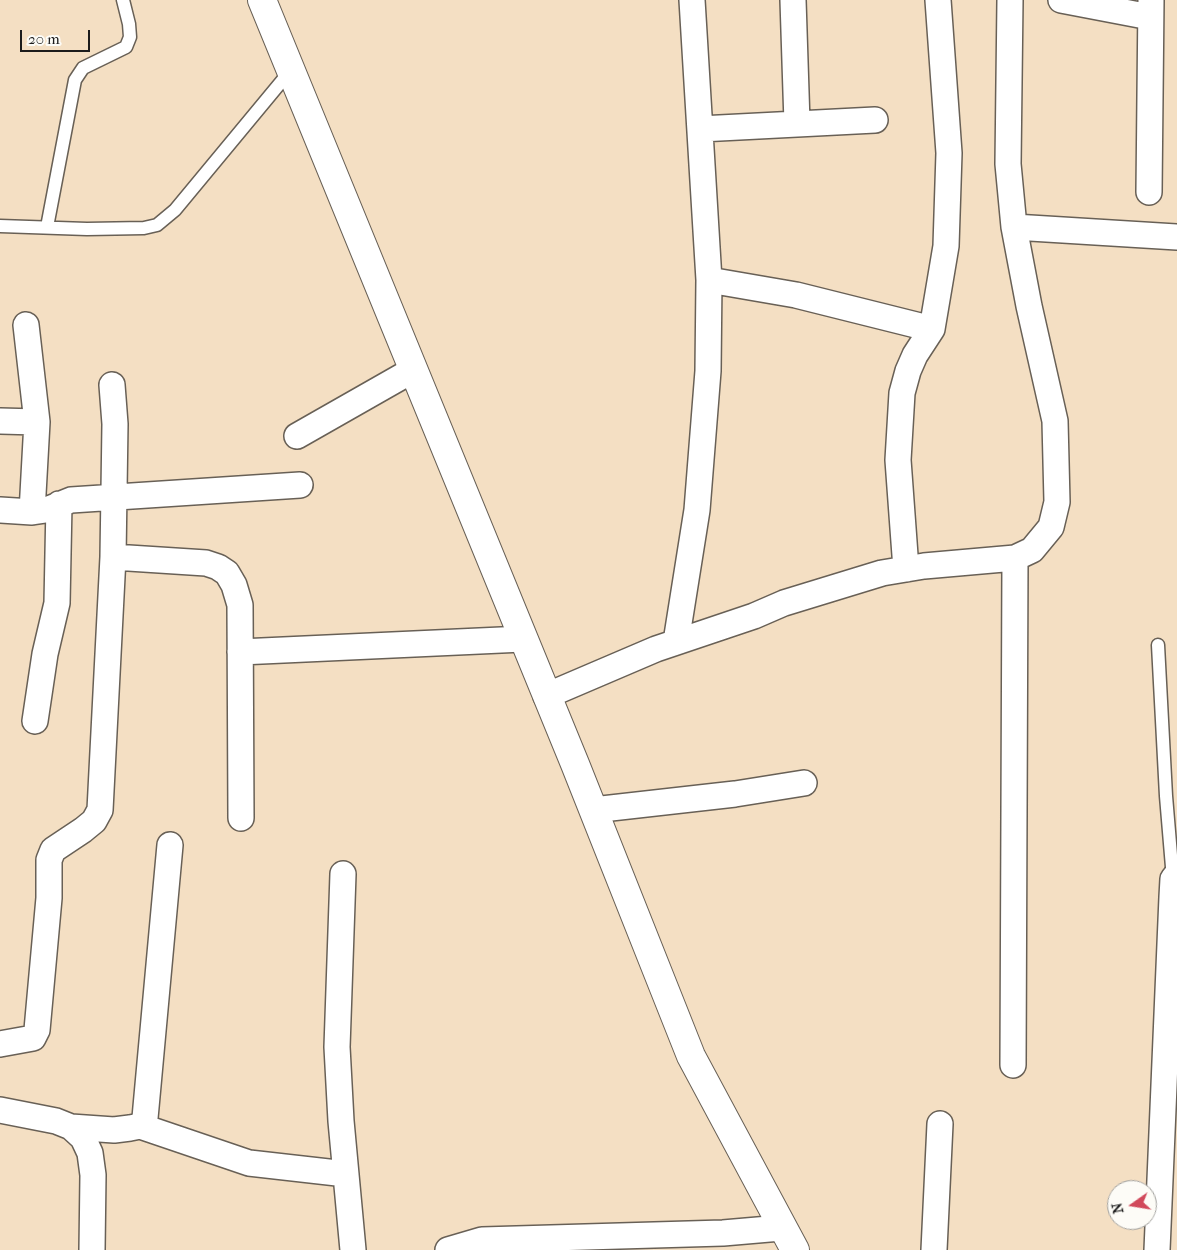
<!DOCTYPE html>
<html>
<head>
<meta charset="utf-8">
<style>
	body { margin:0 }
	#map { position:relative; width:1177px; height:1250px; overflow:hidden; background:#f4dfc3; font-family:"IM FELL French Canon",serif }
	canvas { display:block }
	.north { position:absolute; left:1107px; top:1180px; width:50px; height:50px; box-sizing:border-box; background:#fdfcf7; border:1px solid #a3a29f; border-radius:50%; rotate:257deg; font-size:14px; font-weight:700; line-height:20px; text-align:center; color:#1c1c1c }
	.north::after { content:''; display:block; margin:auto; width:18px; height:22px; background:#d1495b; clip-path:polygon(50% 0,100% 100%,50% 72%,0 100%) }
	.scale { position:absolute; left:20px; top:30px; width:70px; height:22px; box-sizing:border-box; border:2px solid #1c1c1c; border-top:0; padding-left:6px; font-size:15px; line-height:18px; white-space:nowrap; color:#1c1c1c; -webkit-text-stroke:4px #fdfcf7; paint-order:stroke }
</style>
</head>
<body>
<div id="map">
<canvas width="1177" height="1250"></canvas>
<div class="north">N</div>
<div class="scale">20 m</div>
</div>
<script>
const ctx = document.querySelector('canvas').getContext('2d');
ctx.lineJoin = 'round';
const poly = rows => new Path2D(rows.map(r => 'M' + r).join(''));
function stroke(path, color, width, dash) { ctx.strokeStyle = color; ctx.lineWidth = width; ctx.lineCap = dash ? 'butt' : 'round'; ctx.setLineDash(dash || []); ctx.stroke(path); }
const lane = poly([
	[0,226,87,229,144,228,157,225,175,210,291,70],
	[47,227,75,80,83,68,126,47,130,37,129,24,123,0],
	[1158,645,1166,796,1173,879]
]);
const street = poly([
	[793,0,797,123],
	[1061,0,1150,17],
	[700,129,875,120],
	[1149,192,1151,0],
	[1014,227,1177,237],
	[709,280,796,295,932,329],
	[26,325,37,422,32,512],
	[0,421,37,422],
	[297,436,413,370],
	[0,510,32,512,46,510,71,500,300,485],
	[113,557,206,563,218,567,227,573,234,585,240,605,241,818],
	[906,569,898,460,902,393,908,371,915,355,932,329,946,246,949,153,938,0],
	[676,642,697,510,708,371,709,280,692,0],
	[240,652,523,639],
	[546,696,656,649,754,616,784,603,882,573,924,566,1015,558,1032,550,1051,527,1057,502,1055,421,1029,306,1014,227,1008,164,1010,0],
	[35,721,45,654,57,603,59,504],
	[593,810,735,794,804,783],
	[343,874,337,1047,341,1121,353,1250],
	[0,1044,33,1038,37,1030,49,898,49,860,53,850,83,830,94,821,100,810,113,557,115,424,112,385],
	[1013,1065,1015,558],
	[0,1110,56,1121,71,1127,83,1138,90,1153,93,1175,92,1250],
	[140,1126,249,1163,346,1174],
	[71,1127,114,1130,130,1128,140,1126,145,1118,170,845],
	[448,1250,482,1240,723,1233,781,1228],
	[934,1250,940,1124],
	[1157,1250,1172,897,1173,879,1177,874]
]);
const secondary = poly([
	[262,0,575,764,691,1056,795,1250]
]);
stroke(lane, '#686056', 15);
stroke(street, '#686056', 28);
stroke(secondary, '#686056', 30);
stroke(lane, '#fff', 12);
stroke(street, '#fff', 25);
stroke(secondary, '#fff', 28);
</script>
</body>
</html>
